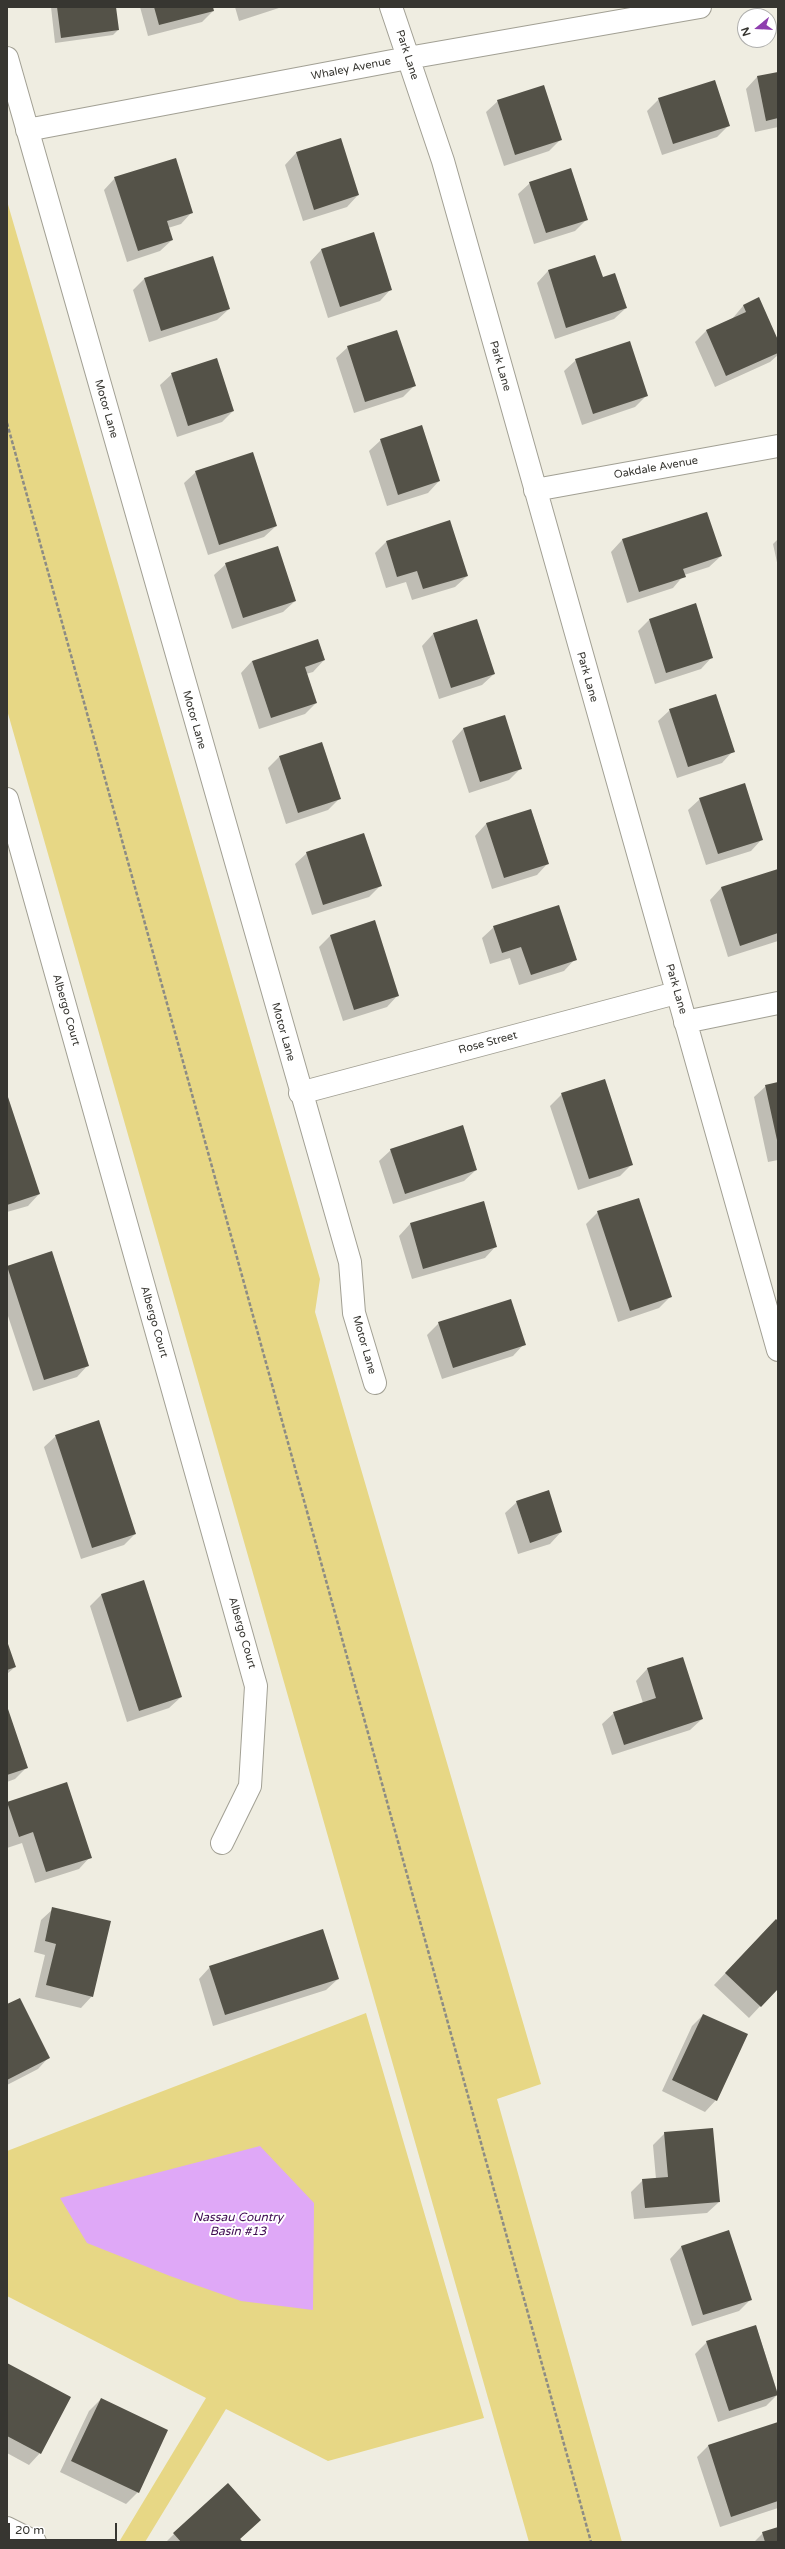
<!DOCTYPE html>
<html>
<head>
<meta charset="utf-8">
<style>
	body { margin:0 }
	#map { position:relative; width:785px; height:2549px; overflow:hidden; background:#efede1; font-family:"Varela Round",sans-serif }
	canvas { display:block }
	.frame { position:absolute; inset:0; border:8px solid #373631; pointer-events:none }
	.north { position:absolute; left:737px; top:8px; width:40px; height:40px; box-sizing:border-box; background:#fff; border:1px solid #afafad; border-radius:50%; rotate:252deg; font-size:11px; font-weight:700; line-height:16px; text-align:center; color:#373631 }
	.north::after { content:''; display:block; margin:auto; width:14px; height:18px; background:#8e3eae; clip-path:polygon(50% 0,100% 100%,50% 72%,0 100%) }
	.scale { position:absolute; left:8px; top:2523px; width:109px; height:18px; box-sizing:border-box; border:2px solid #373631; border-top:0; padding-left:5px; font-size:12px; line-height:14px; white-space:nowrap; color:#373631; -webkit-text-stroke:3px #fff; paint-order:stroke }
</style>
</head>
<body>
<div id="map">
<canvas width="785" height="2549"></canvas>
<div class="frame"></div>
<div class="north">N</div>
<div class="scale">20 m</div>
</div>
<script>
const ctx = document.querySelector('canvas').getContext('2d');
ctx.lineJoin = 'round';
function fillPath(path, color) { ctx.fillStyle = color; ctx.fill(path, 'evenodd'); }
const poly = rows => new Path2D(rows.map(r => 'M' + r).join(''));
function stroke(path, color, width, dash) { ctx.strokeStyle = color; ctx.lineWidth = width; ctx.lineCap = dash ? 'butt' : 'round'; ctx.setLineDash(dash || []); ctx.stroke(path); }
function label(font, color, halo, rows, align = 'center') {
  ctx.font = font + ' "Varela Round",sans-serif'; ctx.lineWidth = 4; ctx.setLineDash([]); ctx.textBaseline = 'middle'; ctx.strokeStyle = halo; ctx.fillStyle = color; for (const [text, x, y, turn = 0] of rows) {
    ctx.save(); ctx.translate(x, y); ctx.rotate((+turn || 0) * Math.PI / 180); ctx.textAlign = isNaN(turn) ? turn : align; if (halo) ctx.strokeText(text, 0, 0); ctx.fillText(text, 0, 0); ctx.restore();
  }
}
const green = poly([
	[7,201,320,1279,315,1312,541,2084,497,2099,622,2542,529,2542,7,710],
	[366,2013,484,2418,328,2461,226,2409,145,2542,119,2542,206,2398,7,2296,7,2151]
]);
const water = poly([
	[260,2146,314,2203,313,2310,241,2301,170,2276,87,2243,60,2198]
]);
const shadow = poly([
	[51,7,115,7,118,30,113,35,55,43],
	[140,7,212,7,213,11,202,22,148,36],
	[235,7,282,7,239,21],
	[778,73,778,127,755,132,746,89,757,77],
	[659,99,729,125,717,137,662,155,647,111],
	[498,101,561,139,549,151,504,166,486,112],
	[340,139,358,195,347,207,303,221,285,165,296,153],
	[115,178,192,212,181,224,168,228,172,240,160,251,127,262,104,190],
	[530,183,587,219,575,231,534,244,518,194],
	[321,250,391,289,380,301,328,318,310,262],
	[595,256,602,279,626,308,614,319,555,339,537,283,548,271],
	[144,279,229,309,217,320,149,342,133,290],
	[759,299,778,342,778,355,770,362,715,387,695,342,706,331,732,319,743,306],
	[348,347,414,386,403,397,354,413,336,358],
	[576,360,646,396,635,407,582,425,564,371],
	[172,374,233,411,222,422,177,437,160,385],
	[381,440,439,481,428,493,387,506,369,451],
	[196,472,276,526,264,537,208,555,184,483],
	[707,513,721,556,709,567,684,575,673,588,627,603,611,552,622,540],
	[778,539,778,567,773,544],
	[386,542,467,576,455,587,412,600,406,582,386,588,375,553],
	[226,564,295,601,283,612,232,629,214,575],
	[649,620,712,657,701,669,655,684,638,631],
	[433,634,494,674,482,685,439,699,422,646],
	[324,660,313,672,306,674,316,703,305,714,259,729,241,673,252,661],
	[670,710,733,751,722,763,677,778,658,721],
	[504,716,521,768,509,780,469,793,452,741,463,729],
	[279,757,339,799,328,810,286,824,268,768],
	[700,799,762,839,751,851,706,865,688,810],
	[531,810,548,863,537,875,492,889,475,836,486,824],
	[307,853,380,886,369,897,312,915,295,864],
	[778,870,778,941,728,957,710,900,721,888],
	[374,922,398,995,387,1007,343,1021,319,947,330,936],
	[494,927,575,959,564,971,519,985,510,958,490,964,482,938],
	[778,1083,778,1160,768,1162,754,1097,766,1086],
	[562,1094,632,1164,620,1176,578,1190,550,1106],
	[7,1096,39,1194,28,1206,7,1212],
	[391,1150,476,1170,464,1181,393,1204,379,1161],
	[598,1212,670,1297,659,1308,618,1322,586,1224],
	[410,1224,496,1246,485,1258,412,1279,399,1236],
	[7,1267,88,1365,77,1377,33,1391,7,1313],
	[439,1323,524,1344,513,1356,442,1379,427,1335],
	[56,1436,135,1534,124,1545,81,1559,44,1447],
	[517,1502,561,1532,550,1544,518,1554,505,1513],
	[143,1581,181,1697,169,1708,127,1722,90,1606,101,1595],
	[7,1644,15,1667,7,1674],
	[682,1658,702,1719,690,1730,612,1755,602,1724,614,1713,643,1703,636,1681,647,1669],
	[7,1708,26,1768,15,1779,7,1782],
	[8,1803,90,1857,79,1869,35,1883,22,1843,7,1848],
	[53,1909,92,1996,81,2008,35,1997,45,1955,34,1952,41,1920],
	[776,1920,778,1922,778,1987,749,2018,714,1985],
	[210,1967,338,1979,326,1990,213,2026,199,1979],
	[7,2005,49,2057,38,2069,7,2085],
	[703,2015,716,2100,705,2112,662,2091,692,2026],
	[665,2133,719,2202,707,2213,634,2219,631,2192,643,2180,656,2179,653,2145],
	[729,2232,751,2299,739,2311,692,2326,670,2259,681,2247],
	[756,2326,778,2394,766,2406,718,2422,695,2354,707,2342],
	[7,2365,40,2453,29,2465,7,2453],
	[101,2399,167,2431,138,2492,126,2504,60,2472,89,2411],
	[778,2423,778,2508,720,2527,697,2457,708,2446],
	[228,2485,241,2542,166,2542,174,2534],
	[778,2528,778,2542,754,2542,763,2533]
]);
const building = poly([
	[57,7,116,7,119,30,61,38],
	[154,7,213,7,214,11,159,25],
	[778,72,778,118,766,121,757,76],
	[715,80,730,126,673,144,658,98],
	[544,85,562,140,515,155,497,100],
	[341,138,359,195,314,210,296,152],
	[176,158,193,213,167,221,173,240,138,251,114,177],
	[571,168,588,220,546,233,529,182],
	[374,232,392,290,340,307,321,249],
	[595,255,603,277,615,273,627,308,566,328,548,270],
	[213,256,230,309,161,331,144,278],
	[759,297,778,340,778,353,726,376,706,330,746,312,743,305],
	[397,330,416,386,365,402,347,346],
	[630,341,648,396,593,414,575,359],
	[217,358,234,411,188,426,171,373],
	[422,425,440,481,398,495,380,439],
	[253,452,277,526,219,545,195,471],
	[707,512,722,556,683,569,686,577,639,592,622,539],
	[450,520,468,576,423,589,417,571,397,577,386,541],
	[278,546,296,601,243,618,225,563],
	[696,603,713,658,666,673,649,619],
	[477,619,495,674,451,688,433,633],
	[318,639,325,660,305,667,317,703,271,718,252,661],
	[716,694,735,752,688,767,669,709],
	[505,715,522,769,480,782,463,728],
	[322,742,341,799,298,813,279,756],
	[745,783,763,840,718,854,699,798],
	[531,809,549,864,504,878,486,823],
	[364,833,382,886,323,905,306,852],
	[778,869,778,933,740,946,721,887],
	[559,905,577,960,531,975,521,947,502,953,493,926],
	[375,920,399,996,354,1010,330,935],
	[605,1079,633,1165,589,1179,561,1093],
	[778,1082,778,1140,777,1140,765,1085],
	[7,1094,40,1194,7,1205],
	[463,1125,477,1170,405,1194,390,1149],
	[639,1198,672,1297,630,1311,597,1211],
	[484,1201,497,1247,423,1269,410,1223],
	[52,1251,89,1366,44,1380,7,1266],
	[511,1299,526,1345,453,1368,438,1322],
	[99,1420,136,1534,92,1548,55,1435],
	[549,1490,562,1532,530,1543,516,1501],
	[144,1580,182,1697,139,1711,101,1594],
	[7,1641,16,1667,7,1670],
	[683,1657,703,1719,624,1745,613,1712,656,1698,647,1668],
	[7,1706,28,1768,7,1775],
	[67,1782,92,1858,46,1872,33,1832,19,1837,7,1802],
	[52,1907,111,1921,93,1997,46,1985,56,1944,45,1941],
	[776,1919,778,1921,778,1989,761,2007,725,1973],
	[323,1929,339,1979,225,2015,209,1966],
	[20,1998,50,2058,7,2080,7,2004],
	[703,2014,748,2034,717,2101,672,2080],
	[713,2128,720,2202,645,2208,642,2179,668,2177,664,2132],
	[729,2230,752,2300,703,2315,681,2246],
	[756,2325,778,2395,729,2411,706,2341],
	[7,2363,71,2397,41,2454,7,2436],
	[101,2398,168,2430,139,2493,71,2461],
	[778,2422,778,2501,731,2517,708,2445],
	[228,2483,261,2520,240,2539,243,2542,181,2542,173,2533],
	[778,2527,778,2542,765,2542,762,2532]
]);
const path = poly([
	[7,423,591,2542]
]);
const minor = poly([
	[391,7,443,161,778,1350],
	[7,58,350,1262,354,1313,375,1383],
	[27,130,408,58,700,7],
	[535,490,778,446],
	[7,799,256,1686,250,1786,222,1843],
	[685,1022,778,1003],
	[300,1093,676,993],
	[7,2528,35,2542]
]);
const streetNames = [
	["Park Lane",407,55,72],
	["Whaley Avenue",351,69,-11],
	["Park Lane",500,366,74],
	["Motor Lane",106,409,74],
	["Oakdale Avenue",656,468,-10],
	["Park Lane",587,677,74],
	["Motor Lane",194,720,74],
	["Park Lane",676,989,74],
	["Albergo Court",66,1010,74],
	["Motor Lane",283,1032,74],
	["Rose Street",488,1043,-15],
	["Albergo Court",154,1322,74],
	["Motor Lane",364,1345,74],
	["Albergo Court",242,1633,74]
];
const waterNames = [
	["Nassau Country",238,2218],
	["Basin #13",238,2232]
];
fillPath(green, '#e7d785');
fillPath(water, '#dfa8f7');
fillPath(shadow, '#0003');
fillPath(building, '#545248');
stroke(minor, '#a2a094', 24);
stroke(path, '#8d8c84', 2.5, [4, 2]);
stroke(minor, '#fff', 22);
label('11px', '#373631', '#fff', streetNames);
label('italic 12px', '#3e0a51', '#fff', waterNames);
</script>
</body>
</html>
